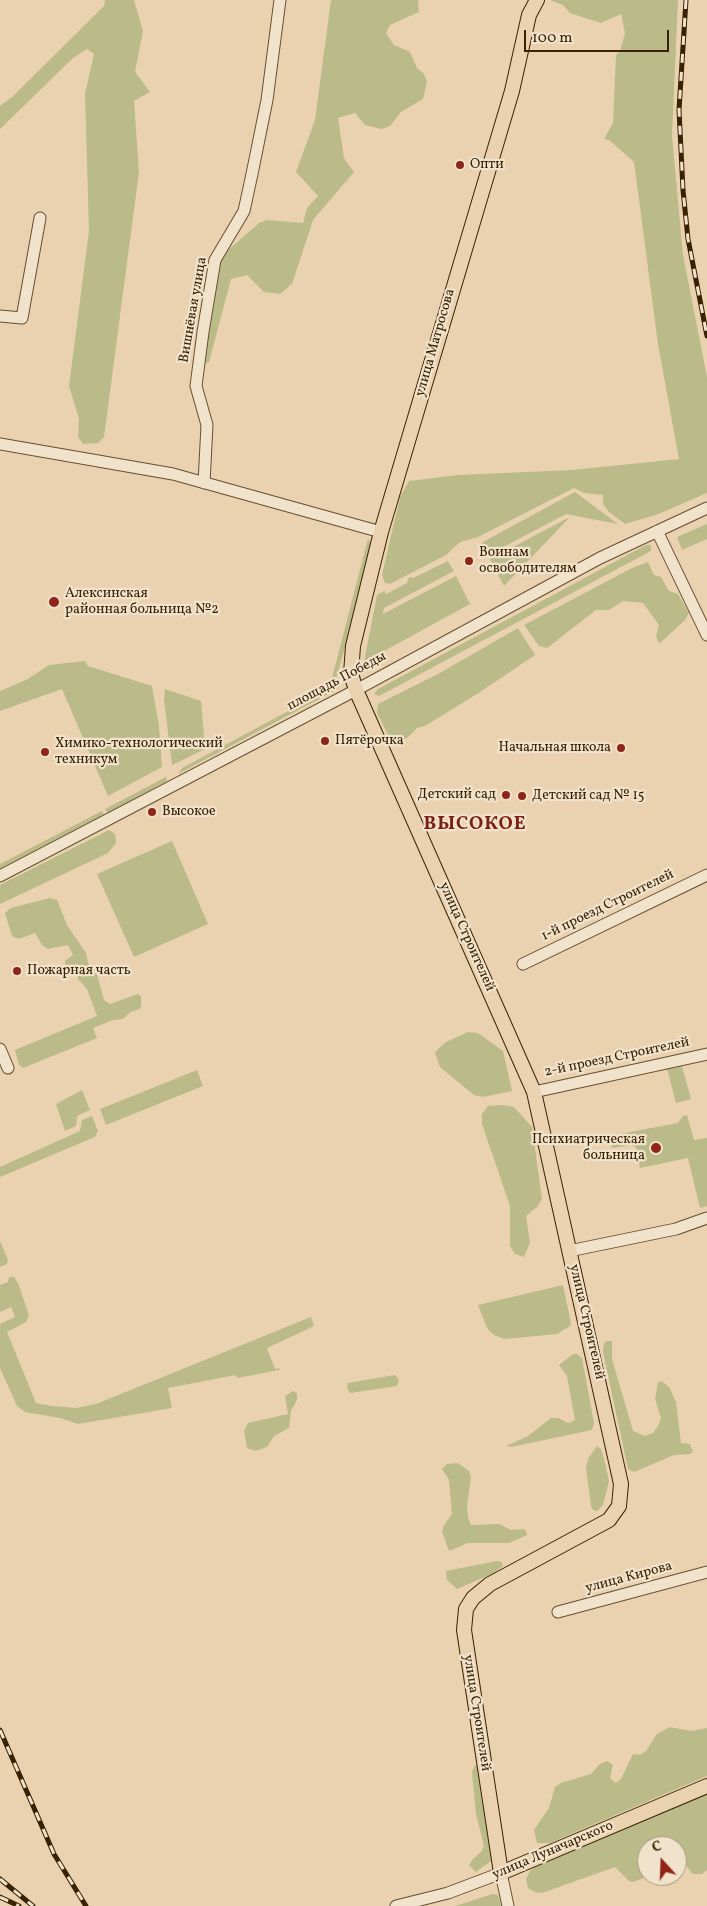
<!DOCTYPE html>
<html>
<head>
<meta charset="utf-8">
<style>
	body { margin:0 }
	#map { position:relative; width:707px; height:1906px; overflow:hidden; background:#ead2b0; font-family:Vollkorn,serif }
	canvas { display:block }
	.north { position:absolute; left:637px; top:1836px; width:50px; height:50px; box-sizing:border-box; background:#f1e2cc; border:1px solid #a7957b; border-radius:50%; rotate:340deg; font-size:14px; font-weight:700; line-height:20px; text-align:center; color:#392202 }
	.north::after { content:''; display:block; margin:auto; width:18px; height:22px; background:#8f2418; clip-path:polygon(50% 0,100% 100%,50% 72%,0 100%) }
	.scale { position:absolute; left:524px; top:30px; width:145px; height:22px; box-sizing:border-box; border:2px solid #392202; border-top:0; padding-left:6px; font-size:15px; line-height:18px; white-space:nowrap; color:#392202; -webkit-text-stroke:4px #f1e2cc; paint-order:stroke }
</style>
</head>
<body>
<div id="map">
<canvas width="707" height="1906"></canvas>
<div class="north">С</div>
<div class="scale">100 m</div>
</div>
<script>
const ctx = document.querySelector('canvas').getContext('2d');
ctx.lineJoin = 'round';
function fillPath(path, color) { ctx.fillStyle = color; ctx.fill(path, 'evenodd'); }
const poly = rows => new Path2D(rows.map(r => 'M' + r).join(''));
function stroke(path, color, width, dash) { ctx.strokeStyle = color; ctx.lineWidth = width; ctx.lineCap = dash ? 'butt' : 'round'; ctx.setLineDash(dash || []); ctx.stroke(path); }
function label(font, color, halo, rows, align = 'center') {
  ctx.font = font + ' Vollkorn,serif'; ctx.lineWidth = 4.5; ctx.setLineDash([]); ctx.textBaseline = 'middle'; ctx.strokeStyle = halo; ctx.fillStyle = color; for (const [text, x, y, turn = 0] of rows) {
    ctx.save(); ctx.translate(x, y); ctx.rotate((+turn || 0) * Math.PI / 180); ctx.textAlign = isNaN(turn) ? turn : align; if (halo) ctx.strokeText(text, 0, 0); ctx.fillText(text, 0, 0); ctx.restore();
  }
}
const green = poly([
	[105,0,134,0,143,31,135,72,150,92,134,101,139,172,104,437,98,443,83,444,78,437,79,419,69,386,89,231,85,94,94,54,87,49,73,58,0,129,0,106,12,97,104,6],
	[331,0,418,0,419,12,390,25,386,33,394,45,410,52,417,68,424,74,427,82,423,99,401,112,390,126,382,129,365,125,355,113,338,118,344,158,354,172,313,220,292,284,280,294,264,292,247,275,231,279,209,362,202,366,219,258,259,223,267,220,303,223,307,208,318,196,296,172,315,120],
	[550,0,678,0,672,136,683,255,707,377,707,493,656,515,625,524,609,512,603,504,603,495,584,493,574,488,478,537,460,542,446,555,390,584,385,583,382,575,400,497,409,481,459,475,572,470,679,459,658,344,634,162,609,140,604,139,613,123,616,55,620,51,625,33,621,14,601,23,570,13,563,5],
	[575,492,618,524,566,514,488,555,481,543],
	[570,517,504,586,490,559],
	[707,524,707,539,682,550,677,537],
	[368,539,371,544,347,640,336,679,331,682],
	[646,545,651,545,651,550,649,552,379,696,374,694,378,689],
	[448,561,454,571,384,608,383,614,456,576,470,604,364,662,377,595,384,591,386,594,407,583,408,579,411,577,413,578],
	[648,562,654,575,661,577,669,591,678,594,689,613,685,620,659,644,656,636,659,625,643,603,623,601,609,610,596,610,547,648,539,646,524,625,634,567],
	[518,628,535,655,477,694,425,726,417,728,407,738,397,742,391,740,377,713,378,704,438,674],
	[85,661,88,666,152,686,159,726,162,767,108,796,62,689,0,711,0,691,28,679,49,665],
	[337,685,338,689,178,774,182,768],
	[165,689,201,701,205,749,172,765,164,700],
	[166,777,167,781,108,813,105,809],
	[102,811,104,815,0,869,0,864],
	[109,830,115,834,116,843,108,853,0,904,0,885],
	[172,841,208,924,134,957,97,874],
	[50,898,57,900,67,925,86,953,89,967,97,975,104,1000,110,1004,138,994,141,996,141,1006,140,1009,130,1012,123,1019,113,1020,93,1028,97,1038,23,1068,19,1065,15,1050,97,1016,87,989,78,979,76,973,70,971,65,964,65,961,73,955,68,945,48,949,42,945,35,933,19,939,12,936,5,913,11,908],
	[468,1032,478,1033,503,1051,512,1091,483,1097,474,1095,440,1067,435,1053,438,1049,446,1042],
	[682,1066,691,1099,676,1103,667,1069],
	[197,1070,203,1086,106,1125,100,1109],
	[82,1090,90,1110,77,1116,76,1126,65,1131,56,1104],
	[503,1105,514,1107,532,1127,542,1199,537,1207,526,1216,530,1243,524,1257,515,1254,510,1246,510,1206,482,1124,482,1114,488,1106],
	[687,1115,694,1140,707,1138,707,1206,700,1208,688,1158,640,1168,636,1148,632,1145,612,1148,609,1136,678,1123,683,1116],
	[92,1116,98,1131,95,1137,0,1177,0,1167,80,1131,82,1120],
	[0,1241,8,1260,7,1264,0,1267],
	[9,1277,14,1277,18,1283,29,1315,26,1322,7,1332,36,1403,52,1406,76,1408,96,1404,311,1317,314,1326,267,1348,275,1369,280,1368,279,1370,237,1378,236,1375,168,1388,172,1408,78,1424,60,1418,25,1412,17,1406,0,1368,0,1324,15,1317,11,1307,0,1312,0,1285,8,1282],
	[563,1285,571,1323,570,1326,557,1334,504,1339,494,1335,487,1328,478,1305],
	[607,1341,612,1341,612,1359,633,1431,645,1436,653,1433,658,1426,661,1418,655,1399,658,1382,662,1381,669,1387,676,1402,681,1443,690,1444,693,1452,690,1454,674,1455,634,1472,628,1469,603,1352,604,1343],
	[573,1354,577,1354,582,1358,594,1423,592,1430,511,1447,506,1446,528,1436,551,1418,558,1418,568,1423,575,1420,567,1376,559,1365],
	[395,1375,399,1380,397,1386,350,1393,347,1388,348,1383],
	[293,1391,297,1393,297,1400,291,1411,289,1428,274,1436,267,1447,255,1451,247,1448,244,1431,248,1423,288,1414,285,1396],
	[597,1446,601,1449,605,1463,609,1481,603,1505,597,1511,593,1510,591,1506,586,1468,588,1459],
	[458,1463,469,1471,471,1478,467,1505,468,1518,471,1525,499,1524,511,1530,525,1529,527,1535,509,1543,468,1543,449,1551,442,1532,444,1525,452,1514,449,1480,442,1469,447,1464],
	[497,1561,502,1562,503,1566,492,1574,457,1589,447,1580,446,1571],
	[670,1727,691,1731,707,1728,707,1776,550,1843,537,1843,534,1830,549,1808,555,1787,561,1783,591,1774,600,1764,607,1761,613,1765,610,1778,616,1783,621,1779,633,1754,640,1755,646,1751,657,1734],
	[475,1765,478,1766,479,1769,481,1796,492,1860,476,1872,469,1865,473,1859,481,1852,484,1846,476,1814,472,1772],
	[707,1793,707,1870,702,1874,693,1874,684,1863,677,1866,677,1846,647,1846,647,1876,649,1876,633,1882,629,1881,615,1867,542,1893,535,1892,528,1888,526,1879,530,1871,536,1866],
	[493,1894,498,1895,501,1906,455,1906]
]);
const minor = poly([
	[0,316,22,318,40,218],
	[0,444,173,474,381,532],
	[204,483,207,425,196,386,203,332,215,260,244,211,252,174,267,100,280,0],
	[657,531,707,635],
	[0,876,356,690,600,558,707,508],
	[523,964,707,875],
	[0,1049,8,1068],
	[534,1092,707,1054],
	[569,1251,676,1229,707,1218],
	[558,1612,707,1572],
	[396,1906,448,1893,501,1873,508,1906]
]);
const major = poly([
	[537,0,529,15,512,91,381,532,353,646,351,674,356,690,534,1092,621,1484,619,1506,609,1520,490,1584,473,1598,466,1609,464,1630,501,1873,707,1786]
]);
const rail = poly([
	[686,0,679,110,683,190,688,239,707,336],
	[0,1730,54,1854,86,1906],
	[0,1879,33,1906],
	[0,1897,19,1906]
]);
const markers = [
	[460,165,5,"#8f2418"],
	[469,561,5,"#8f2418"],
	[54,602,6,"#8f2418"],
	[325,741,5,"#8f2418"],
	[621,748,5,"#8f2418"],
	[45,752,5,"#8f2418"],
	[506,795,5,"#8f2418"],
	[522,796,5,"#8f2418"],
	[152,812,5,"#8f2418"],
	[17,971,5,"#8f2418"],
	[656,1148,6,"#8f2418"]
];
const poiNames = [
	["Опти",470,165],
	["Воинам",479,553],
	["освободителям",479,569],
	["Алексинская",65,594],
	["районная больница №2",65,610],
	["Пятёрочка",335,741],
	["Химико-технологический",55,744],
	["техникум",55,760],
	["Начальная школа",611,748,"right"],
	["Детский сад",496,795,"right"],
	["Детский сад № 15",532,796],
	["Высокое",162,812],
	["Пожарная часть",27,971],
	["Психиатрическая",645,1140,"right"],
	["больница",645,1156,"right"]
];
const streetNames = [
	["Вишнёвая улица",194,310,-80],
	["улица Матросова",436,343,-74],
	["площадь Победы",337,682,-28],
	["1-й проезд Строителей",608,906,-26],
	["улица Строителей",466,937,66],
	["2-й проезд Строителей",617,1058,-12],
	["улица Строителей",586,1322,77],
	["улица Кирова",629,1578,-15],
	["улица Строителей",476,1713,81],
	["улица Луначарского",553,1851,-23]
];
const districtNames = [
	["ВЫСОКОЕ",475,826]
];
fillPath(green, '#babb89');
stroke(minor, '#654e2e', 13);
stroke(major, '#392202', 16);
stroke(minor, '#f1e2cc', 11);
stroke(major, '#ead2b0', 14);
stroke(rail, '#392202', 5);
stroke(rail, '#f1e2cc', 3, [9]);
for (const [x, y, r, color] of markers) { const dot = new Path2D(); dot.arc(x, y, r, 0, 2 * Math.PI); ctx.fillStyle = color; ctx.fill(dot); stroke(dot, '#f1e2cc', 2); }
label('14px', '#392202', '#f1e2cc', poiNames, 'left');
label('14px', '#392202', '#f1e2cc', streetNames);
ctx.letterSpacing = '1px';
label('bold 19px', '#7a1f14', '#f1e2cc', districtNames);
ctx.letterSpacing = '0px';
</script>
</body>
</html>
